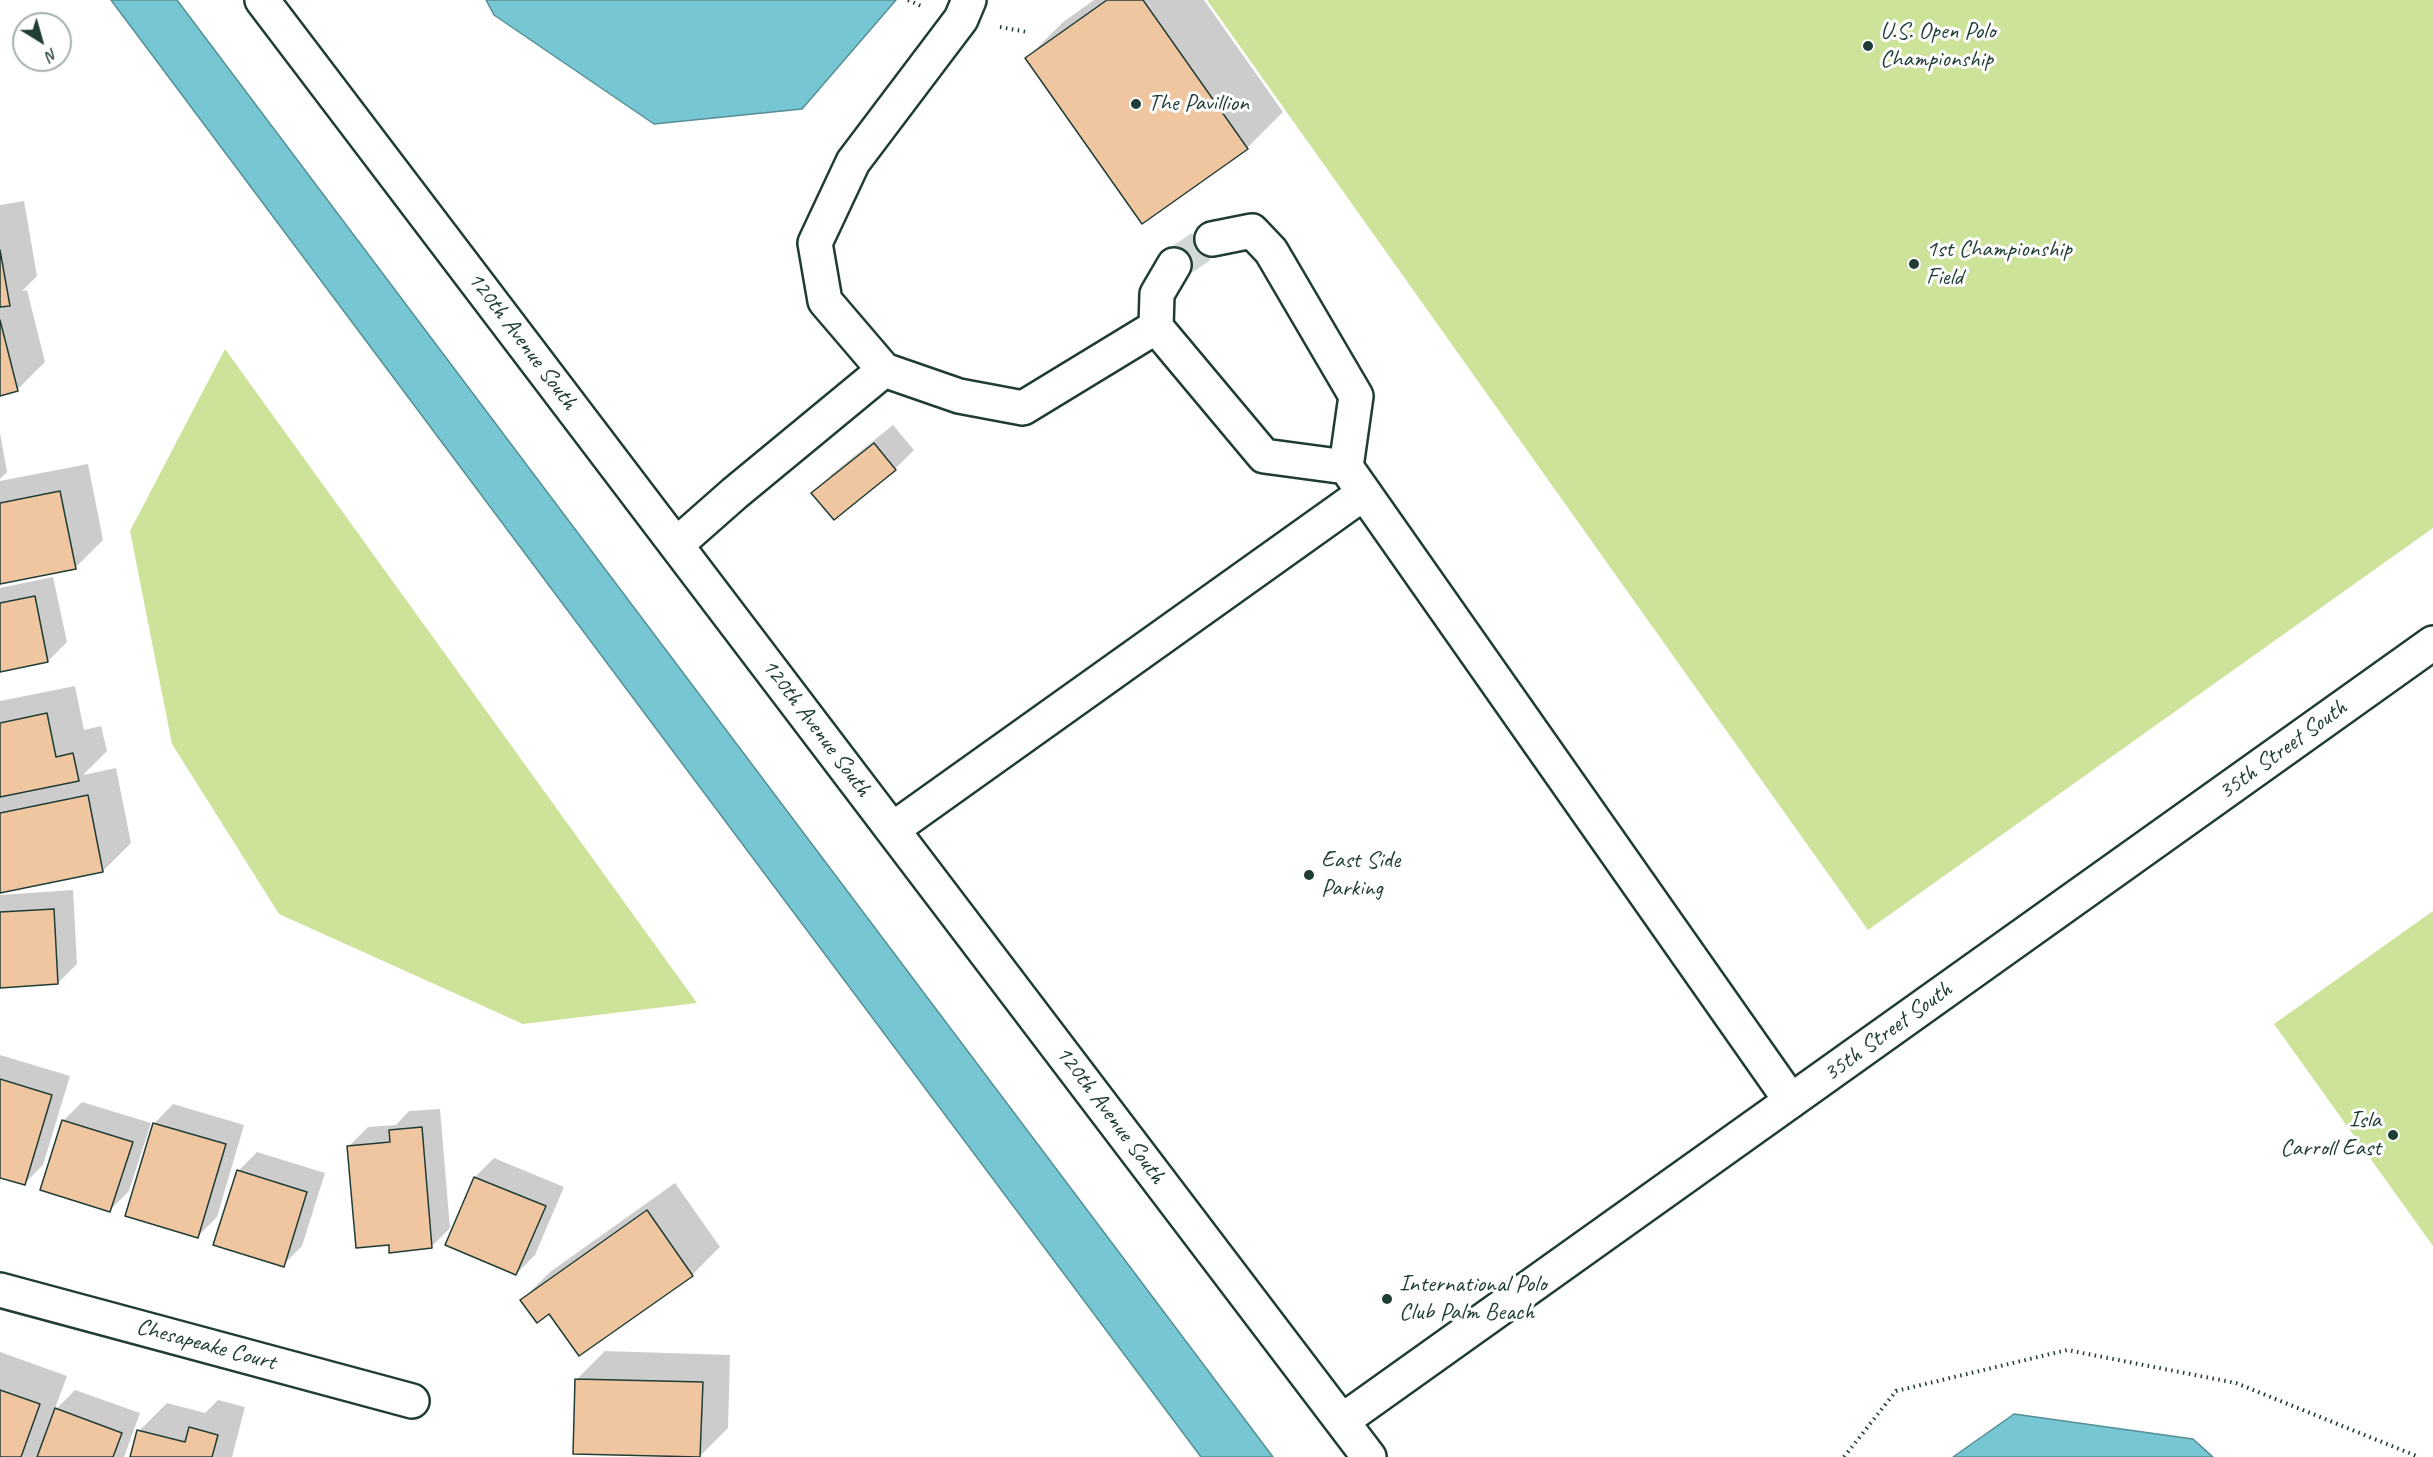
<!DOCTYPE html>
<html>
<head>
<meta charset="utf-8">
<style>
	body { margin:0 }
	#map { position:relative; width:2433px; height:1457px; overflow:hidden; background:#fff; font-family:Caveat,sans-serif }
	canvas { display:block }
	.north { position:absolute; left:12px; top:12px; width:60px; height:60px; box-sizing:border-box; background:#fff; border:2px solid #a5b1ae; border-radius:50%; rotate:143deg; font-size:16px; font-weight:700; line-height:24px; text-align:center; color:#1f3d34 }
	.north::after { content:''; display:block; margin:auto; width:21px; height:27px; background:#1f3d34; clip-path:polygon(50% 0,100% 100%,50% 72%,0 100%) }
</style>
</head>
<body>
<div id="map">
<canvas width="2433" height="1457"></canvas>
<div class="north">N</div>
</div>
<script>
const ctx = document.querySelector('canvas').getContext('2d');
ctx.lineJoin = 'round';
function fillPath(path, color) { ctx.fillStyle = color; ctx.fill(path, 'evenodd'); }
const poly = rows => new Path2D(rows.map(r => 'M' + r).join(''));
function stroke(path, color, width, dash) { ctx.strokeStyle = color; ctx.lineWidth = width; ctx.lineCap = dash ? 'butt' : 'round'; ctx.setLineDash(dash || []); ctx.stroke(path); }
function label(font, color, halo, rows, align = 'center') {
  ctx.font = font + ' Caveat,sans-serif'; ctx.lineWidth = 6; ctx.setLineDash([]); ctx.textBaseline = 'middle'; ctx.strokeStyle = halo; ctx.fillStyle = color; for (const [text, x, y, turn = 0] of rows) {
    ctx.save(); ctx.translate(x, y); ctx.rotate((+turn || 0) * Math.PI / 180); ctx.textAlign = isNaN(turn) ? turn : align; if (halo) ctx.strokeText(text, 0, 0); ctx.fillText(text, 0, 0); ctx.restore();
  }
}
const green = poly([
	[1207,0,2433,0,2433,528,1868,930],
	[225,349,697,1003,523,1024,279,914,172,744,130,531],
	[2433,911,2433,1246,2274,1024]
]);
const water = poly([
	[111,0,177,0,1273,1457,1201,1457,111,0],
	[486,0,896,0,802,109,654,124,494,15,486,0],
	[2014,1414,2193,1439,2213,1457,1953,1457,2014,1414]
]);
const shadow = poly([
	[1094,0,1204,0,1283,112,1247,148,1027,58,1063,22],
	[24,201,37,276,22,291,27,290,45,362,17,390,0,394,0,205],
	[893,425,914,450,895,469,813,493,832,474],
	[0,433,7,472,0,479],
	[88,464,103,540,75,568,0,583,0,481],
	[53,577,67,642,48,661,0,671,0,588],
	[75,686,84,730,101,726,107,751,83,775,116,768,131,843,103,871,0,891,0,701],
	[73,890,77,964,58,983,0,987,0,895],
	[0,1055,70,1076,43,1165,24,1184,0,1177],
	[82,1102,151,1123,129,1191,110,1210,63,1121],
	[173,1104,244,1125,217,1217,198,1236,154,1124],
	[440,1109,450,1228,431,1247,390,1244,349,1146,368,1127,396,1125,409,1111],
	[257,1152,325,1173,302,1246,283,1265,238,1171],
	[494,1158,564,1187,535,1255,516,1274,447,1244,475,1177],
	[675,1183,720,1247,692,1275,550,1312,522,1300,550,1272],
	[605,1351,730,1355,728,1428,700,1456,577,1379],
	[0,1352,67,1376,54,1411,75,1390,140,1413,124,1457,0,1457],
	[218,1400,245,1407,232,1457,132,1457,139,1431,167,1403,205,1413]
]);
const building = poly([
	[1107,0,1143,0,1248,149,1142,224,1025,58,1107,0],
	[0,250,10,306,0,307,0,250],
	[0,320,18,391,0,396,0,320],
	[874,443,896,470,834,520,811,493,874,443],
	[60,491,76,569,0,584,0,503,60,491],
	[35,596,48,662,0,672,0,603,35,596],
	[47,713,56,757,73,753,79,781,0,797,0,723,47,713],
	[88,795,103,872,0,893,0,813,88,795],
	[54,909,58,984,0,988,0,912,54,909],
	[0,1079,52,1095,25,1185,0,1178,0,1079],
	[62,1120,133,1142,110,1212,40,1190,62,1120],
	[153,1123,226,1144,198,1238,125,1216,153,1123],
	[422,1127,432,1248,389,1253,389,1245,356,1248,347,1146,390,1142,389,1130,422,1127],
	[237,1170,307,1192,284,1267,213,1245,237,1170],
	[474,1177,546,1206,516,1275,445,1245,474,1177],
	[647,1210,693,1276,579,1356,549,1314,537,1323,520,1300,647,1210],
	[575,1379,703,1382,700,1457,573,1454,575,1379],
	[0,1390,40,1404,21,1457,0,1457,0,1390],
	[55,1408,122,1433,113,1457,37,1457,55,1408],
	[189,1427,218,1435,212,1457,130,1457,137,1430,185,1442,189,1427]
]);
const minorTunnel = poly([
	[1174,265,1212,239]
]);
const path = poly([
	[908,0,921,6],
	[1000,27,1027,32],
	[1844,1457,1896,1391,2067,1350,2236,1383,2419,1457]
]);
const minor = poly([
	[262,0,1369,1457],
	[1212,239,1252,231,1271,251,1356,396,1346,467,1791,1101],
	[1174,265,1157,294,1156,327,1264,456,1346,467],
	[884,370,959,396,1023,408,1156,327],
	[676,545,735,493,884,370,825,301,815,243,853,162,961,19,969,0],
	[893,829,1364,493],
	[0,1290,412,1401],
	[1342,1421,2433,643]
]);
const markers = [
	[1868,46,6,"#1f3d34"],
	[1136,104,6,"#1f3d34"],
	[1914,264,6,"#1f3d34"],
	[1309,875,6,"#1f3d34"],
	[2393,1135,6,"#1f3d34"],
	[1387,1299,6,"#1f3d34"]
];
const poiNames = [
	["U.S. Open Polo",1880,32],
	["Championship",1880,60],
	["The Pavillion",1148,104],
	["1st Championship",1926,250],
	["Field",1926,278],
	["East Side",1321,861],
	["Parking",1321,889],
	["Isla",2381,1121,"right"],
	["Carroll East",2381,1149,"right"],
	["International Polo",1399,1285],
	["Club Palm Beach",1399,1313]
];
const streetNames = [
	["120th Avenue South",522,341,53],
	["120th Avenue South",816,728,53],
	["35th Street South",2283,750,-36],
	["35th Street South",1888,1032,-36],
	["120th Avenue South",1110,1115,53],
	["Chesapeake Court",206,1345,15]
];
fillPath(green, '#cce399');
fillPath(water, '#77c6d4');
stroke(water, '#548f94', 1.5);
fillPath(shadow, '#0003');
fillPath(building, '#f0c6a0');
stroke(building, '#1f3d34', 1.5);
stroke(minorTunnel, '#d2d8d6', 33, [33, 16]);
stroke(minor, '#1f3d34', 38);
stroke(path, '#1f3d34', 4, [1.5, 4.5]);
stroke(minor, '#fff', 33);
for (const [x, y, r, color] of markers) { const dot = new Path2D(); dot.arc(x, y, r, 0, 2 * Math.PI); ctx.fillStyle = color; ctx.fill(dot); stroke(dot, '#fff', 2); }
label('24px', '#1f3d34', '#fff', poiNames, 'left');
label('24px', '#1f3d34', '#fff', streetNames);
</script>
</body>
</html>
